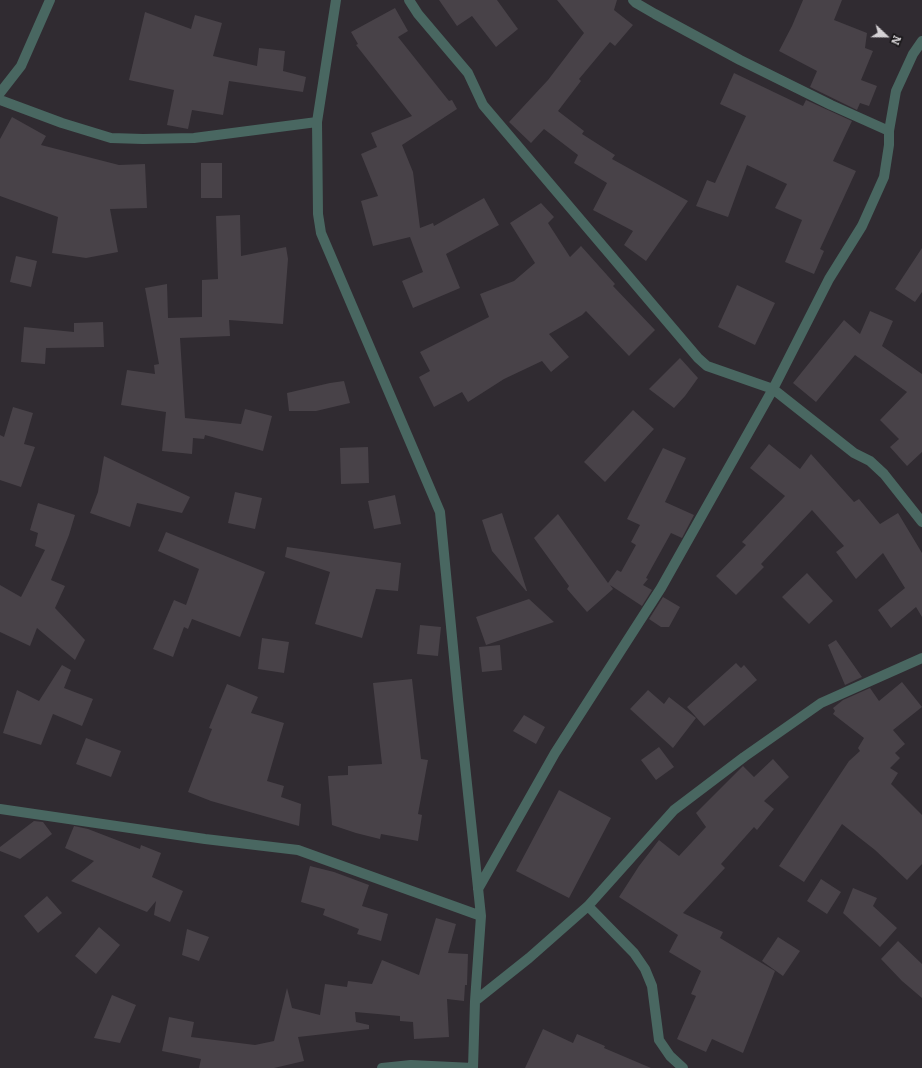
<!DOCTYPE html>
<html>
<head>
<meta charset="utf-8">
<style>
	body { margin:0 }
	#map { position:relative; width:922px; height:1068px; overflow:hidden; background:#302b31; font-family:Literata,serif }
	canvas { display:block }
	.north { position:absolute; left:866px; top:16px; width:40px; height:40px; -webkit-text-stroke:3px #171517; paint-order:stroke; rotate:112deg; font-size:11px; font-weight:700; line-height:16px; text-align:center; color:#d5d2d5 }
	.north::after { content:''; display:block; margin:auto; width:14px; height:18px; background:#d5d2d5; clip-path:polygon(50% 0,100% 100%,50% 72%,0 100%) }
</style>
</head>
<body>
<div id="map">
<canvas width="922" height="1068"></canvas>
<div class="north">N</div>
</div>
<script>
const ctx = document.querySelector('canvas').getContext('2d');
ctx.lineJoin = 'round';
function fillPath(path, color) { ctx.fillStyle = color; ctx.fill(path, 'evenodd'); }
const poly = rows => new Path2D(rows.map(r => 'M' + r).join(''));
function stroke(path, color, width, dash) { ctx.strokeStyle = color; ctx.lineWidth = width; ctx.lineCap = dash ? 'butt' : 'round'; ctx.setLineDash(dash || []); ctx.stroke(path); }
const building = poly([
	[439,0,497,0,518,29,496,47,472,16,457,26],
	[557,0,617,0,614,10,633,25,615,46,610,42,579,79,581,81,558,111,584,131,582,134,615,155,612,159,688,201,646,261,624,245,633,231,593,210,607,183,574,163,578,155,544,129,531,143,509,122,548,80,584,33],
	[803,0,842,0,834,20,867,33,865,48,873,51,861,80,877,86,869,106,860,103,857,110,810,87,817,71,779,51,792,26],
	[395,8,408,31,398,37,449,101,452,100,457,109,402,145,413,172,420,228,433,223,434,226,484,198,499,225,446,254,460,288,413,308,402,281,423,272,410,237,373,246,361,201,378,196,361,154,377,147,371,133,412,116,356,45,358,44,351,32],
	[145,12,191,29,195,15,222,23,213,56,257,66,259,48,285,51,283,71,306,77,303,92,229,81,223,115,192,110,188,129,167,125,174,90,129,80],
	[734,73,803,106,806,100,852,121,833,161,856,171,820,249,824,251,814,274,785,262,802,220,775,208,787,184,747,165,728,217,696,206,707,180,715,183,746,116,720,104],
	[12,117,46,136,41,145,119,165,145,164,147,208,110,209,118,252,86,258,52,253,58,217,0,196,0,139],
	[201,163,222,163,222,198,201,198],
	[541,203,554,217,548,223,570,257,581,246,615,284,613,286,655,330,629,356,586,311,582,315,549,334,569,357,551,372,542,361,504,379,468,402,462,392,434,407,419,377,430,371,420,352,489,317,480,294,514,281,535,263,510,223],
	[240,215,241,256,286,247,288,259,283,324,229,320,230,336,180,338,185,418,241,424,245,409,272,416,263,451,205,435,204,439,193,438,192,454,162,451,166,412,121,405,127,370,155,374,154,365,159,364,145,288,167,284,168,318,202,317,202,280,218,279,216,216],
	[922,248,922,292,915,302,895,289],
	[16,256,37,261,31,287,10,282],
	[737,285,775,303,755,345,718,327],
	[870,311,893,321,882,346,922,374,922,452,907,466,890,447,899,439,880,420,907,392,855,355,816,402,793,383,844,320,860,334],
	[103,322,104,347,46,348,45,364,21,362,24,327,74,332,74,323],
	[680,358,698,378,685,396,674,408,649,389],
	[344,381,350,403,316,411,289,411,287,393,330,383],
	[13,407,33,413,24,444,35,447,21,487,0,480,0,435,4,437],
	[633,410,654,429,605,482,584,462],
	[769,444,800,469,811,454,854,502,859,499,880,524,898,513,922,553,922,617,916,607,891,628,878,610,905,588,883,553,856,579,836,552,844,546,812,510,761,564,764,567,736,595,716,576,746,545,742,542,785,496,750,468],
	[368,447,369,483,341,484,340,448],
	[663,448,686,458,665,502,694,515,682,538,671,533,646,578,648,579,643,585,652,590,642,606,610,585,613,589,587,612,567,589,569,586,534,538,558,514,608,583,617,570,621,572,636,545,631,542,640,525,627,519],
	[104,456,190,497,182,513,137,503,130,527,90,513,98,492],
	[235,492,262,498,255,529,228,523],
	[395,495,401,524,374,529,368,501],
	[38,503,75,515,69,535,51,580,65,586,55,608,85,640,75,660,37,628,30,646,0,632,0,585,21,597,45,550,35,546,38,533,30,530],
	[502,513,527,591,526,591,492,551,482,520],
	[166,532,265,572,240,637,192,619,188,629,184,627,173,657,153,649,174,600,186,605,199,569,158,551],
	[287,547,401,563,398,591,376,589,362,638,315,624,330,572,285,557],
	[807,573,833,601,809,624,782,597],
	[663,597,680,607,669,627,661,627,649,619],
	[529,599,554,622,486,645,476,617],
	[420,625,441,627,438,656,417,654],
	[262,638,289,642,284,673,258,669],
	[836,640,862,677,845,685,828,645],
	[500,645,502,670,482,672,479,647],
	[736,663,741,668,744,665,757,680,704,726,687,707],
	[62,665,71,670,64,688,93,699,82,726,53,714,41,745,3,733,17,690,39,701],
	[412,679,421,759,428,760,418,814,422,815,418,841,381,834,380,839,356,833,332,825,328,776,348,775,348,766,382,764,373,683],
	[902,682,922,707,893,730,905,744,895,753,900,758,890,768,898,773,891,784,922,815,922,864,907,880,875,850,842,824,804,882,779,866,849,761,860,751,858,748,864,738,833,714,835,711,833,708,843,700,870,688,879,701],
	[227,684,258,697,251,713,284,723,267,781,284,786,281,797,301,804,299,826,211,801,188,792,212,729,209,728],
	[648,690,664,704,669,697,696,718,673,748,630,709],
	[524,715,545,727,536,744,513,731],
	[86,738,121,751,111,777,76,764],
	[659,747,674,767,656,780,641,760],
	[773,759,789,777,764,801,774,809,757,830,754,827,721,864,725,868,683,913,723,932,720,938,775,971,743,1053,712,1039,706,1052,677,1039,696,996,691,994,701,971,669,952,678,935,619,897,639,866,659,840,679,856,706,827,696,813,743,766,754,777],
	[559,790,611,818,569,898,516,871],
	[34,821,43,822,52,834,20,859,0,851,0,847],
	[74,826,88,829,140,849,141,845,161,853,152,877,183,891,170,922,154,915,156,901,147,912,71,881,94,861,65,848],
	[310,866,334,872,369,885,362,906,388,914,381,941,357,934,359,929,323,915,325,909,301,902],
	[821,879,841,892,827,914,807,901],
	[853,888,877,898,873,906,897,928,880,947,843,913],
	[47,896,62,913,38,933,24,916],
	[436,918,456,924,448,953,468,954,467,985,465,985,464,1001,447,999,449,1037,414,1039,413,1022,400,1021,400,1016,355,1012,356,1022,369,1025,369,1029,298,1037,304,1061,274,1068,199,1068,201,1059,162,1051,169,1017,194,1022,191,1037,255,1045,274,1041,287,988,292,1008,320,1015,325,984,347,987,348,981,372,984,382,960,419,975],
	[99,927,120,945,96,974,75,956],
	[187,929,209,937,199,961,182,955],
	[778,937,800,951,783,976,762,961],
	[898,941,922,964,922,998,902,981,881,959],
	[112,995,136,1005,120,1043,94,1038],
	[543,1029,573,1043,577,1034,605,1046,604,1048,651,1068,525,1068]
]);
const street = poly([
	[336,0,317,122,318,214,321,233,440,512,458,699,481,916,475,1001,473,1068],
	[409,0,418,14,468,73,483,105,698,358,707,366,773,389,854,453,870,461,884,474,922,522],
	[633,0,636,3,655,14,740,60,831,105,889,131],
	[0,93,21,66,50,0],
	[0,100,62,123,111,138,143,139,194,138,317,122],
	[0,809,205,839,298,850,481,916],
	[478,889,555,753,661,588,773,389,829,279,862,226,884,177,889,145,889,131,896,91,913,54,922,41],
	[588,906,634,953,645,969,652,986,659,1040,670,1056,683,1068],
	[475,1001,529,958,588,906,674,810,744,757,821,703,922,658],
	[382,1068,411,1065,473,1068]
]);
fillPath(building, '#484248');
stroke(street, '#496761', 10);
</script>
</body>
</html>
